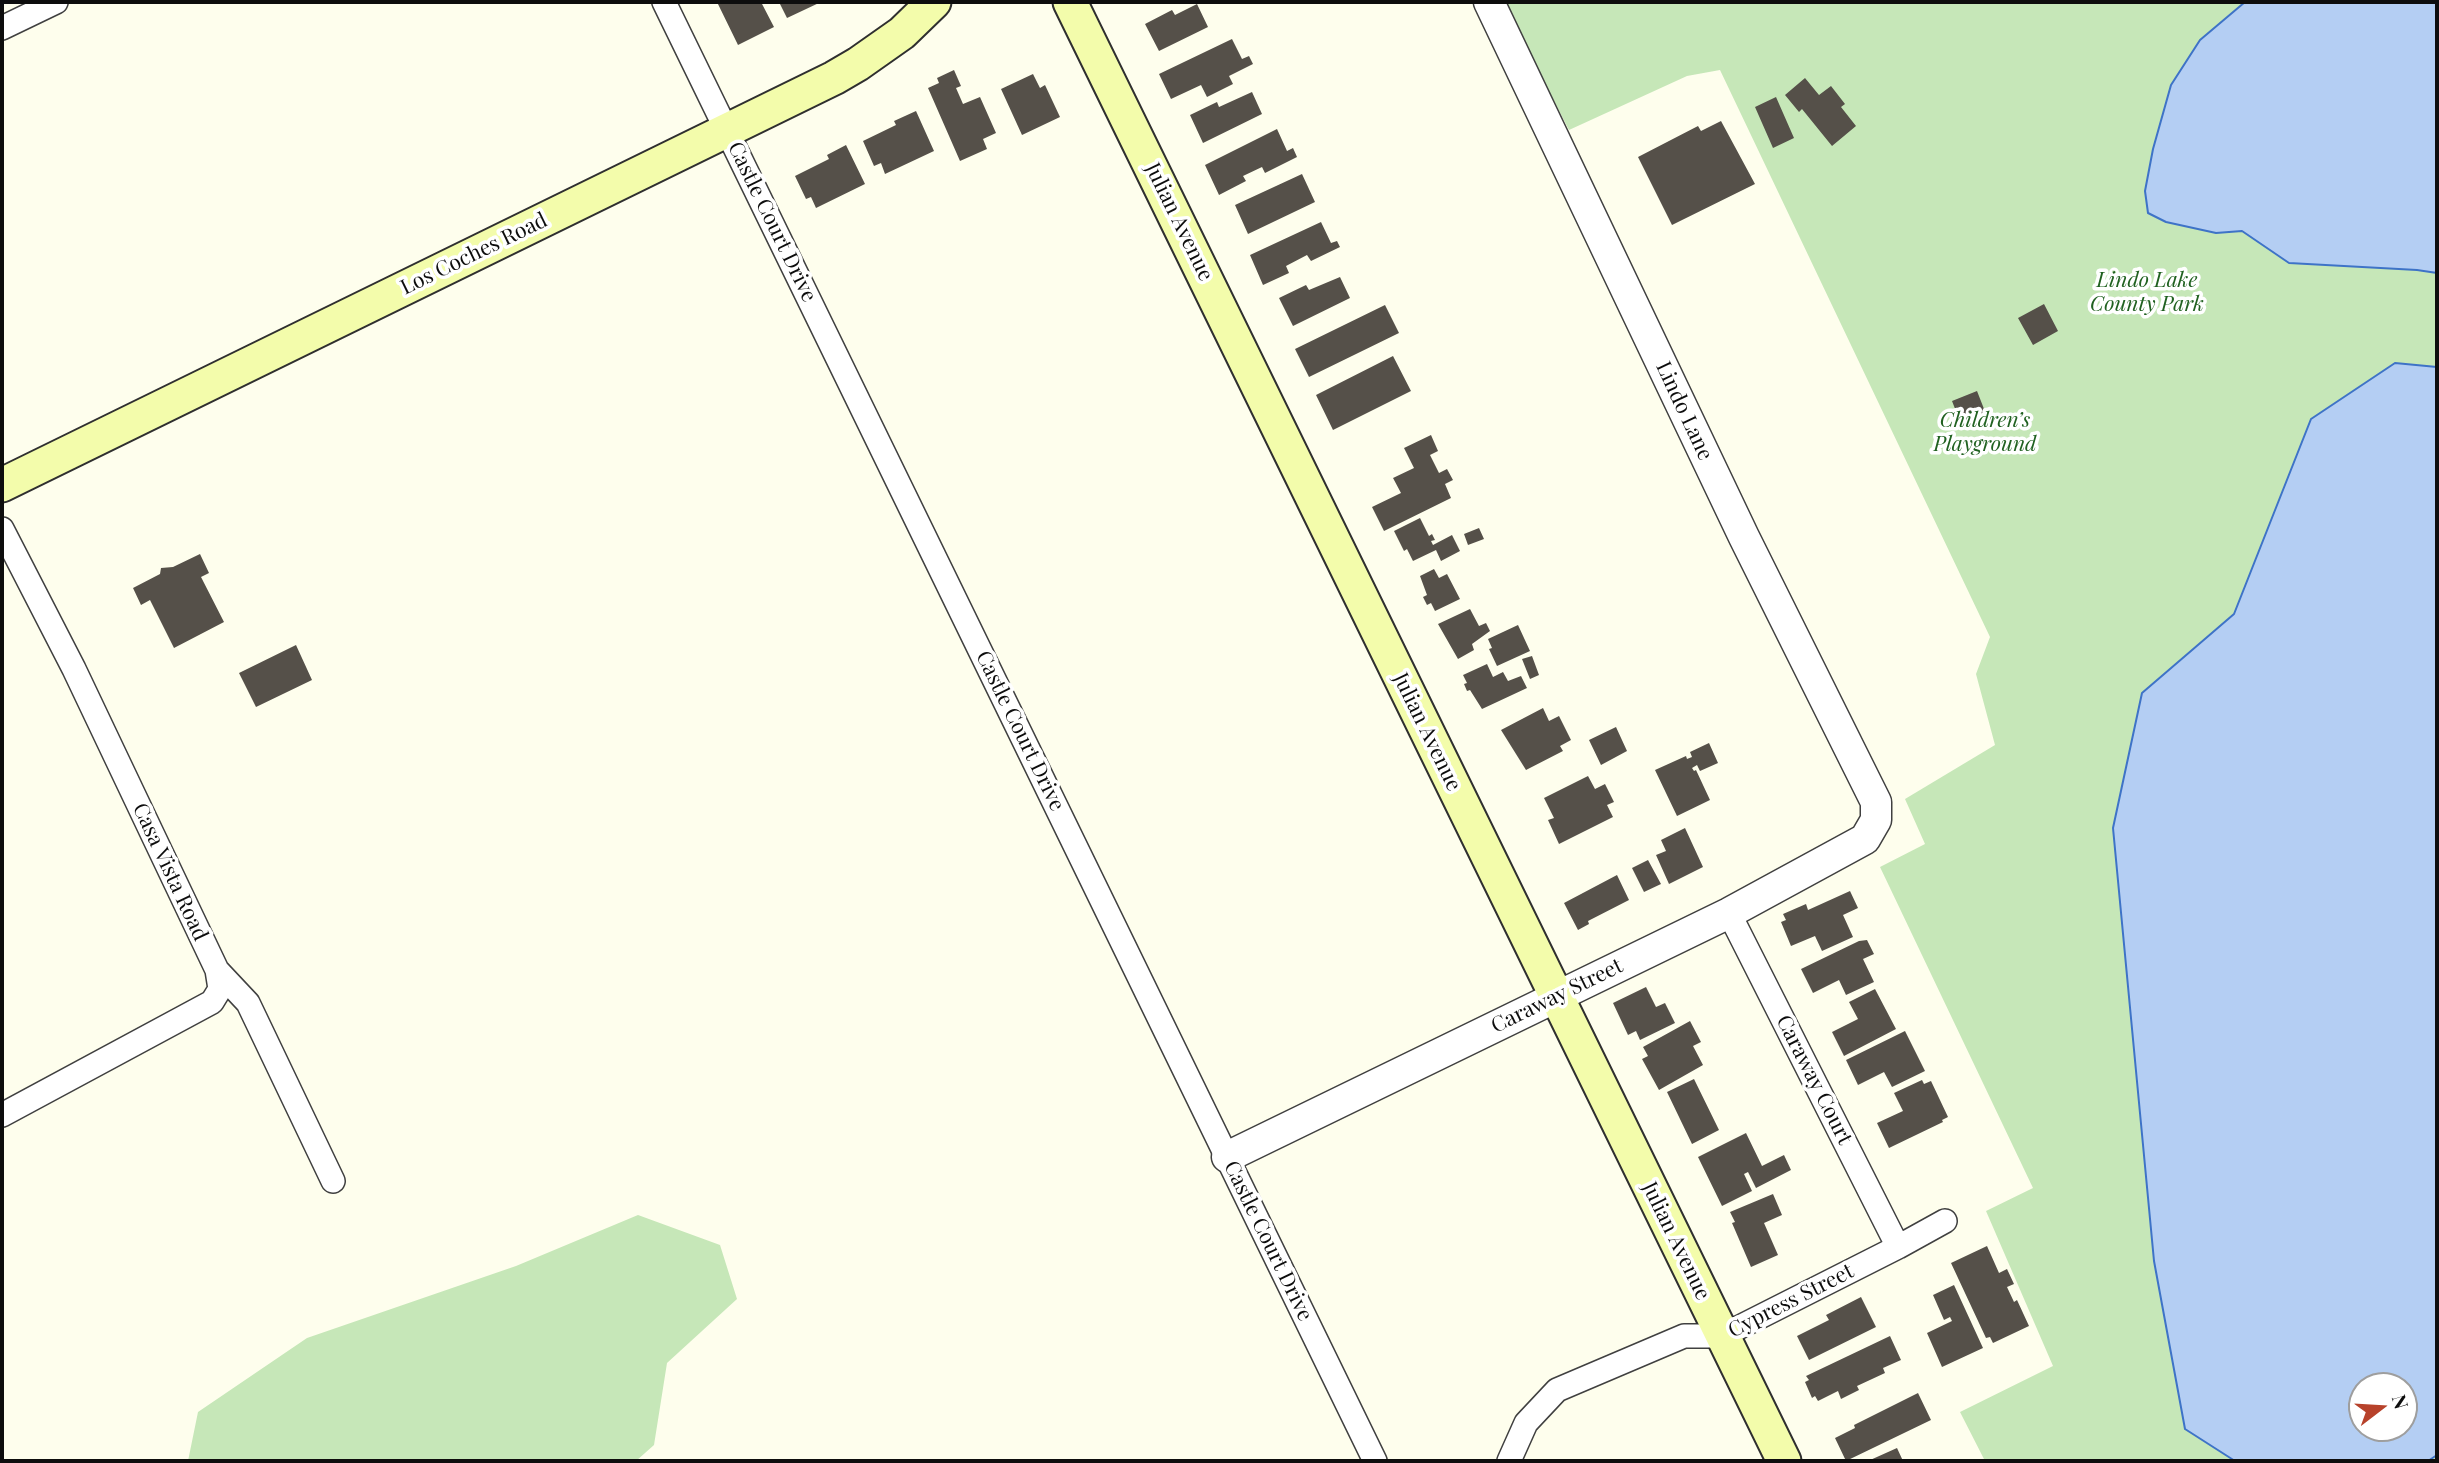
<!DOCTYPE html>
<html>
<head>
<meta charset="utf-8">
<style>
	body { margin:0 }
	#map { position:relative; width:2439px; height:1463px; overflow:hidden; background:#fefeed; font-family:"Playfair Display",serif }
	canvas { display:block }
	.frame { position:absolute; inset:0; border:4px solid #0d0d0d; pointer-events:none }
	.north { position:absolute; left:2348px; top:1372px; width:70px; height:70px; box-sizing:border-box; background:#fff; border:2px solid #9e9e9e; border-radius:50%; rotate:73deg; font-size:19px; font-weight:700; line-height:28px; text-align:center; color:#0d0d0d }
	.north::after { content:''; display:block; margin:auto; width:24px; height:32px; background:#b7422b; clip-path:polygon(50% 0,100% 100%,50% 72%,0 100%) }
</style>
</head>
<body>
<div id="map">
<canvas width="2439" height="1463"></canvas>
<div class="frame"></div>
<div class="north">N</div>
</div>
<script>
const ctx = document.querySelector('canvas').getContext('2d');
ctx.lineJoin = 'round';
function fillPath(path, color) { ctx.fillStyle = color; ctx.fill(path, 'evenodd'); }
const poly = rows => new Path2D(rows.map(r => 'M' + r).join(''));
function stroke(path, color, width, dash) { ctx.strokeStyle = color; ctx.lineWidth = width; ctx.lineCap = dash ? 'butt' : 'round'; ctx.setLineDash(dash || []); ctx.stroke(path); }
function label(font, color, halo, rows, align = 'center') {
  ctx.font = font + ' "Playfair Display",serif'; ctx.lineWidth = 7; ctx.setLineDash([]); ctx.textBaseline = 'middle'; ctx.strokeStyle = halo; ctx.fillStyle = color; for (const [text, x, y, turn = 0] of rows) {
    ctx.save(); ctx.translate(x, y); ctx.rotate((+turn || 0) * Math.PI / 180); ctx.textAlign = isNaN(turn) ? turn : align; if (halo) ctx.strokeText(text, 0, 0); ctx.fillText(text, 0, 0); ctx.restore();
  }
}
const green = poly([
	[1503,2,2437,2,2437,1461,1985,1461,1960,1412,2053,1366,1986,1211,2033,1188,1880,867,1925,844,1905,799,1995,745,1976,674,1990,637,1720,70,1687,76,1569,130],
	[2362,1386,2404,1386,2404,1428,2362,1428],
	[638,1215,720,1245,737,1299,667,1363,654,1445,636,1461,188,1461,198,1412,307,1338,516,1266]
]);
const water = poly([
	[2245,2,2437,2,2437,273,2417,270,2289,263,2242,231,2216,233,2166,222,2148,213,2145,191,2153,149,2171,85,2200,40,2245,2],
	[2395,363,2437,367,2437,1455,2428,1461,2235,1461,2185,1429,2154,1261,2113,828,2142,693,2234,614,2311,419,2395,363],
	[2362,1386,2404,1386,2404,1428,2362,1428,2362,1386]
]);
const building = poly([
	[717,2,761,2,774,27,738,45],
	[779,2,821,2,787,18],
	[1197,4,1208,27,1159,51,1145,24,1172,10,1175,15],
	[1232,39,1242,59,1249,56,1253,64,1229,76,1233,84,1207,97,1201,85,1171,99,1159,74],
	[954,70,961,86,956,88,963,104,980,97,996,133,983,139,987,149,960,161,928,88,939,83,937,78],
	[1033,74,1040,88,1045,85,1060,117,1022,135,1001,89],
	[1805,78,1819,95,1831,86,1845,104,1841,107,1856,126,1832,146,1802,109,1799,112,1785,95],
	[1252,92,1262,114,1203,143,1190,115,1217,102,1219,107],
	[1776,97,1794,138,1773,148,1755,107],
	[916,111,934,151,885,174,881,163,874,166,863,141,896,125,894,121],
	[1721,121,1755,184,1672,225,1638,157,1698,126,1701,131],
	[1277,129,1287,151,1293,148,1297,157,1265,173,1262,167,1243,176,1246,181,1219,195,1205,165],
	[846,145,865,184,816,208,811,197,806,199,795,176,829,159,827,155],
	[1302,174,1315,202,1248,234,1235,205],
	[1321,222,1331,243,1337,241,1340,247,1311,261,1307,255,1286,266,1289,273,1263,285,1250,255],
	[1340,277,1350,298,1293,326,1279,298,1306,285,1309,290],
	[2044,304,2058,331,2033,345,2018,318],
	[1385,305,1399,333,1309,377,1295,349],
	[1393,356,1411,391,1333,430,1316,395],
	[1977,391,1986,414,1961,424,1952,401],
	[1431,435,1438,451,1430,455,1439,473,1447,469,1453,480,1445,484,1451,498,1384,531,1372,507,1401,493,1393,478,1414,468,1404,448],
	[1420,518,1429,536,1432,534,1435,540,1431,541,1433,545,1452,535,1460,551,1441,561,1436,550,1413,561,1407,549,1404,551,1394,531],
	[1479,528,1484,539,1468,545,1464,534],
	[200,554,209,573,201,577,224,622,174,648,150,600,141,605,133,588,160,574,161,568,173,567],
	[1434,569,1439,578,1447,574,1460,599,1435,611,1431,603,1427,605,1423,597,1427,595,1420,576],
	[1470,609,1479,626,1486,623,1490,631,1472,644,1474,650,1458,659,1438,624],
	[1518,625,1530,651,1497,666,1489,649,1492,648,1488,639],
	[296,645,312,680,256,707,239,673],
	[1532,656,1539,675,1530,679,1522,659],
	[1487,664,1493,677,1503,672,1508,681,1521,676,1527,688,1482,709,1470,690,1467,691,1464,684,1467,683,1463,675],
	[1543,708,1549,721,1559,716,1571,740,1560,746,1563,751,1526,770,1501,730],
	[1616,727,1627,751,1601,765,1589,740],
	[1709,743,1718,763,1700,771,1697,765,1692,768,1694,771,1696,770,1710,800,1677,816,1655,770,1686,756,1687,759,1692,757,1690,752],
	[1588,776,1595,789,1605,784,1614,802,1607,805,1613,817,1559,844,1548,820,1554,818,1544,798],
	[1685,828,1703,867,1669,884,1656,855,1666,851,1661,840],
	[1648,860,1661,884,1644,892,1632,868],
	[1617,875,1629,900,1588,921,1589,924,1578,930,1564,903],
	[1850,891,1858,908,1843,915,1853,937,1822,951,1815,936,1791,946,1781,922,1786,920,1783,914,1806,904,1808,910],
	[1867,940,1874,954,1863,959,1874,982,1846,995,1839,980,1813,993,1801,969,1859,941],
	[1646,987,1656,1007,1665,1003,1675,1023,1640,1040,1636,1031,1628,1035,1613,1003],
	[1875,989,1896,1029,1844,1056,1832,1032,1858,1019,1849,1002],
	[1690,1021,1701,1042,1693,1046,1703,1065,1659,1090,1642,1059,1648,1056,1643,1047],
	[1905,1031,1925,1071,1892,1087,1884,1072,1858,1085,1846,1060],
	[1694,1079,1719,1130,1692,1144,1667,1092],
	[1922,1080,1924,1084,1931,1081,1948,1117,1942,1120,1943,1122,1889,1148,1877,1123,1903,1111,1894,1093],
	[1746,1133,1762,1166,1784,1155,1791,1170,1756,1188,1748,1172,1744,1174,1752,1191,1722,1206,1698,1157],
	[1773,1194,1782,1215,1764,1223,1778,1255,1751,1267,1732,1223,1735,1222,1730,1212],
	[1987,1246,1999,1273,2007,1269,2014,1284,2007,1287,2014,1302,2017,1300,2029,1326,1993,1343,1990,1337,1986,1338,1951,1263],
	[1954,1285,1983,1348,1942,1367,1927,1333,1952,1321,1950,1317,1944,1320,1933,1295],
	[1861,1297,1876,1327,1809,1360,1797,1336,1829,1320,1826,1315],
	[1890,1336,1901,1360,1883,1368,1885,1373,1857,1386,1859,1390,1841,1399,1838,1391,1818,1401,1815,1396,1812,1398,1805,1382,1809,1380,1806,1376],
	[1918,1393,1931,1420,1846,1461,1835,1438,1855,1428,1854,1425],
	[1897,1448,1903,1461,1868,1461]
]);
const minor = poly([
	[664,2,1375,1461],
	[2,28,56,2],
	[2,529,74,669,217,970,220,989,212,1002,2,1115],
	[1729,913,1898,1247],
	[217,970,248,1003,333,1181],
	[1509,1461,1526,1423,1557,1390,1684,1336,1722,1336,1898,1247,1945,1221]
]);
const tertiary = poly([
	[1227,1157,1729,913,1865,839,1876,820,1876,802,1744,537,1489,2]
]);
const secondary = poly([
	[1070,2,1784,1461],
	[2,485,834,78,858,64,902,33,934,2]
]);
const streetNames = [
	["Castle Court Drive",772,222,64],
	["Julian Avenue",1179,222,64],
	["Los Coches Road",474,254,-26],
	["Lindo Lane",1684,411,65],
	["Castle Court Drive",1020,731,64],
	["Julian Avenue",1427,732,64],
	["Casa Vista Road",170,872,65],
	["Caraway Street",1557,996,-26],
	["Caraway Court",1814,1080,63],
	["Castle Court Drive",1268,1241,64],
	["Julian Avenue",1676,1241,64],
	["Cypress Street",1791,1301,-27]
];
const parkNames = [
	["Lindo Lake",2147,280],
	["County Park",2147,304],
	["Children’s",1985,420],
	["Playground",1985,444]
];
fillPath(green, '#c6e7b8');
fillPath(water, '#b4cef3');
stroke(water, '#3e73c7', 2);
fillPath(building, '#555049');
stroke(minor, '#404040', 26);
stroke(tertiary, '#404040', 33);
stroke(secondary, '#2f2f2f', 37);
stroke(minor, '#fff', 23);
stroke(tertiary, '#fff', 30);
stroke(secondary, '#f3fcab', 33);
label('21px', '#0d0d0d', '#fff', streetNames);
label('italic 21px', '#206120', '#fff', parkNames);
</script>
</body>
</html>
